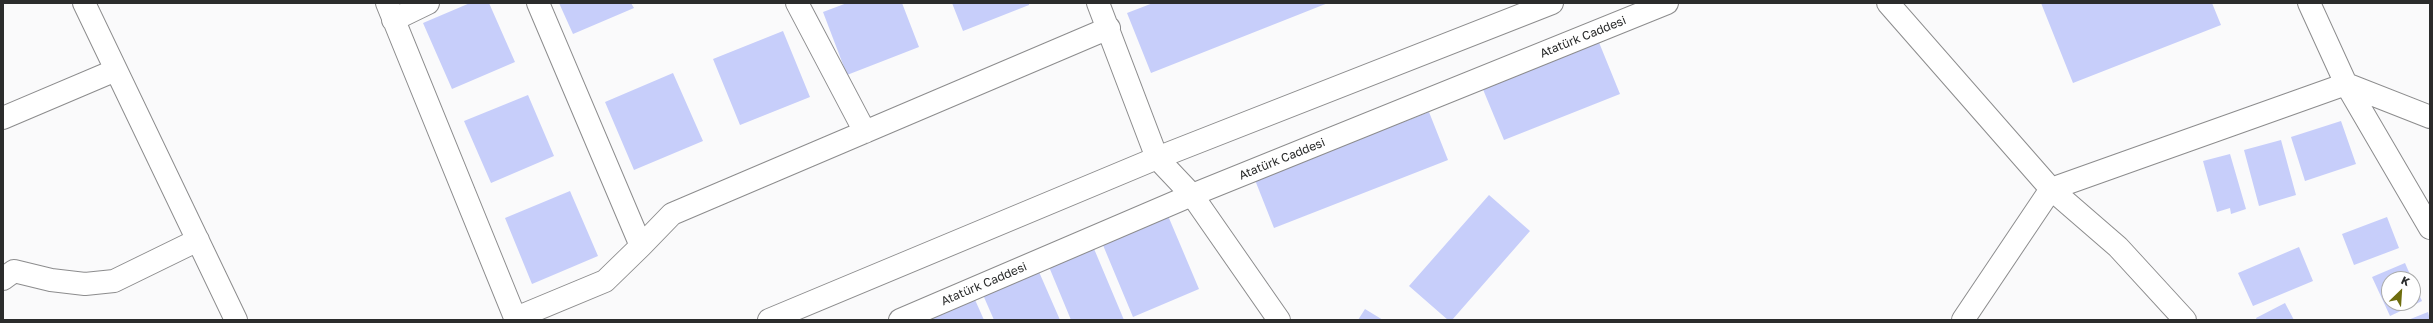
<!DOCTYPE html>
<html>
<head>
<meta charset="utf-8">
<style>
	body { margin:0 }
	#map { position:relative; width:2433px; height:323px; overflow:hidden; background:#fafafb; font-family:"Golos Text",sans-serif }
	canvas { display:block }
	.frame { position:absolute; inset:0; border:4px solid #2b2c2c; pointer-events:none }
	.north { position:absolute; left:2381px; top:271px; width:40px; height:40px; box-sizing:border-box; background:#fff; border:1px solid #aaabab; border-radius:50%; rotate:25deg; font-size:11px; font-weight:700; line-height:16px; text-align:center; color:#2b2c2c }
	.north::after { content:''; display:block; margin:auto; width:14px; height:18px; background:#6e6d0e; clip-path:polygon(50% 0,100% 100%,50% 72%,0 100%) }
</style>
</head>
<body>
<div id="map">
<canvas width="2433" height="323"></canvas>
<div class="frame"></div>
<div class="north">K</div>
</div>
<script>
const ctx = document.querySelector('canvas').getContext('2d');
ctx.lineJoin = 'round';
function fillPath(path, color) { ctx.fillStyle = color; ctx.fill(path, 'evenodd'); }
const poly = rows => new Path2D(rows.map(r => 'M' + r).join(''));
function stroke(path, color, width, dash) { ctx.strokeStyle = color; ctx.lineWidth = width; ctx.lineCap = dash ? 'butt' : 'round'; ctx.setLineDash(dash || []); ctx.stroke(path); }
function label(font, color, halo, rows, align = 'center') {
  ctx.font = font + ' "Golos Text",sans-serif'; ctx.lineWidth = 3; ctx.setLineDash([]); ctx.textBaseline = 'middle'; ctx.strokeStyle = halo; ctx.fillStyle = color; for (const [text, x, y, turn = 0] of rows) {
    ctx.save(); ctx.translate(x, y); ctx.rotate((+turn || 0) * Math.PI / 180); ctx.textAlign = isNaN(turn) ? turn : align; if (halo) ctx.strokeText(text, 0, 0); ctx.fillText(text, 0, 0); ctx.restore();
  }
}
const building = poly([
	[470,3,489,3,515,62,452,89,423,23],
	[559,3,631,3,634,8,573,34],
	[847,3,902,3,919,47,847,75,823,12],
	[952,3,1029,3,1029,5,963,31],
	[1153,3,1328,3,1151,73,1127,13],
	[2041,3,2212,3,2221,25,2073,83],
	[783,31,810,97,740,125,713,59],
	[1598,40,1620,94,1504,140,1482,87],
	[673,73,703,141,634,170,605,102],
	[528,95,554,156,491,183,464,121],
	[1429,112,1448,160,1274,228,1255,180],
	[2341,121,2356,164,2305,181,2291,137],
	[2281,140,2296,195,2259,206,2244,150],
	[2230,154,2246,209,2231,214,2230,208,2217,212,2203,161],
	[570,191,598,256,532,284,505,218],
	[1489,195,1530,231,1452,320,1448,320,1409,286],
	[1166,211,1199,289,1133,317,1100,238],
	[2387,217,2399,248,2354,265,2342,234],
	[1092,244,1124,320,1071,320,1047,262],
	[2299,247,2313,281,2253,306,2238,273],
	[2405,263,2412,279,2389,279,2389,303,2413,303,2413,281,2422,301,2390,316,2372,277],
	[1036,265,1060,320,994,320,980,288],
	[972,293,984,320,930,320,927,313],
	[2285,303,2294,320,2257,320,2256,318],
	[1365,309,1383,320,1358,320],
	[2428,312,2430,320,2408,320]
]);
const minor = poly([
	[84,3,236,320],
	[387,3,516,320],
	[797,3,865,132],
	[1098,3,1157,158,1192,195,1279,320],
	[1888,3,2051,189,2118,247,2185,320],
	[2309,3,2346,84,2430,228],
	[393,20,428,3],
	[3,118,116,70],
	[641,246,672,214,1109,28],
	[3,279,14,271,51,280,85,284,114,281,198,240],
	[516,318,605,281,641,246,538,3],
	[1963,320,2051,189,2346,84,2430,117]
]);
const major = poly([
	[769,320,1157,158,1552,3],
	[900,320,1192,195,1667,3]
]);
const streetNames = [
	["Atatürk Caddesi",1583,37,-22],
	["Atatürk Caddesi",1282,159,-22],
	["Atatürk Caddesi",984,284,-23]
];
fillPath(building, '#c7cefa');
stroke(minor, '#8c8c8d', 24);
stroke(major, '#8c8c8d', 24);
stroke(minor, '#fff', 22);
stroke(major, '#fff', 22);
label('12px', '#2b2c2c', '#fff', streetNames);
</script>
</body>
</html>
